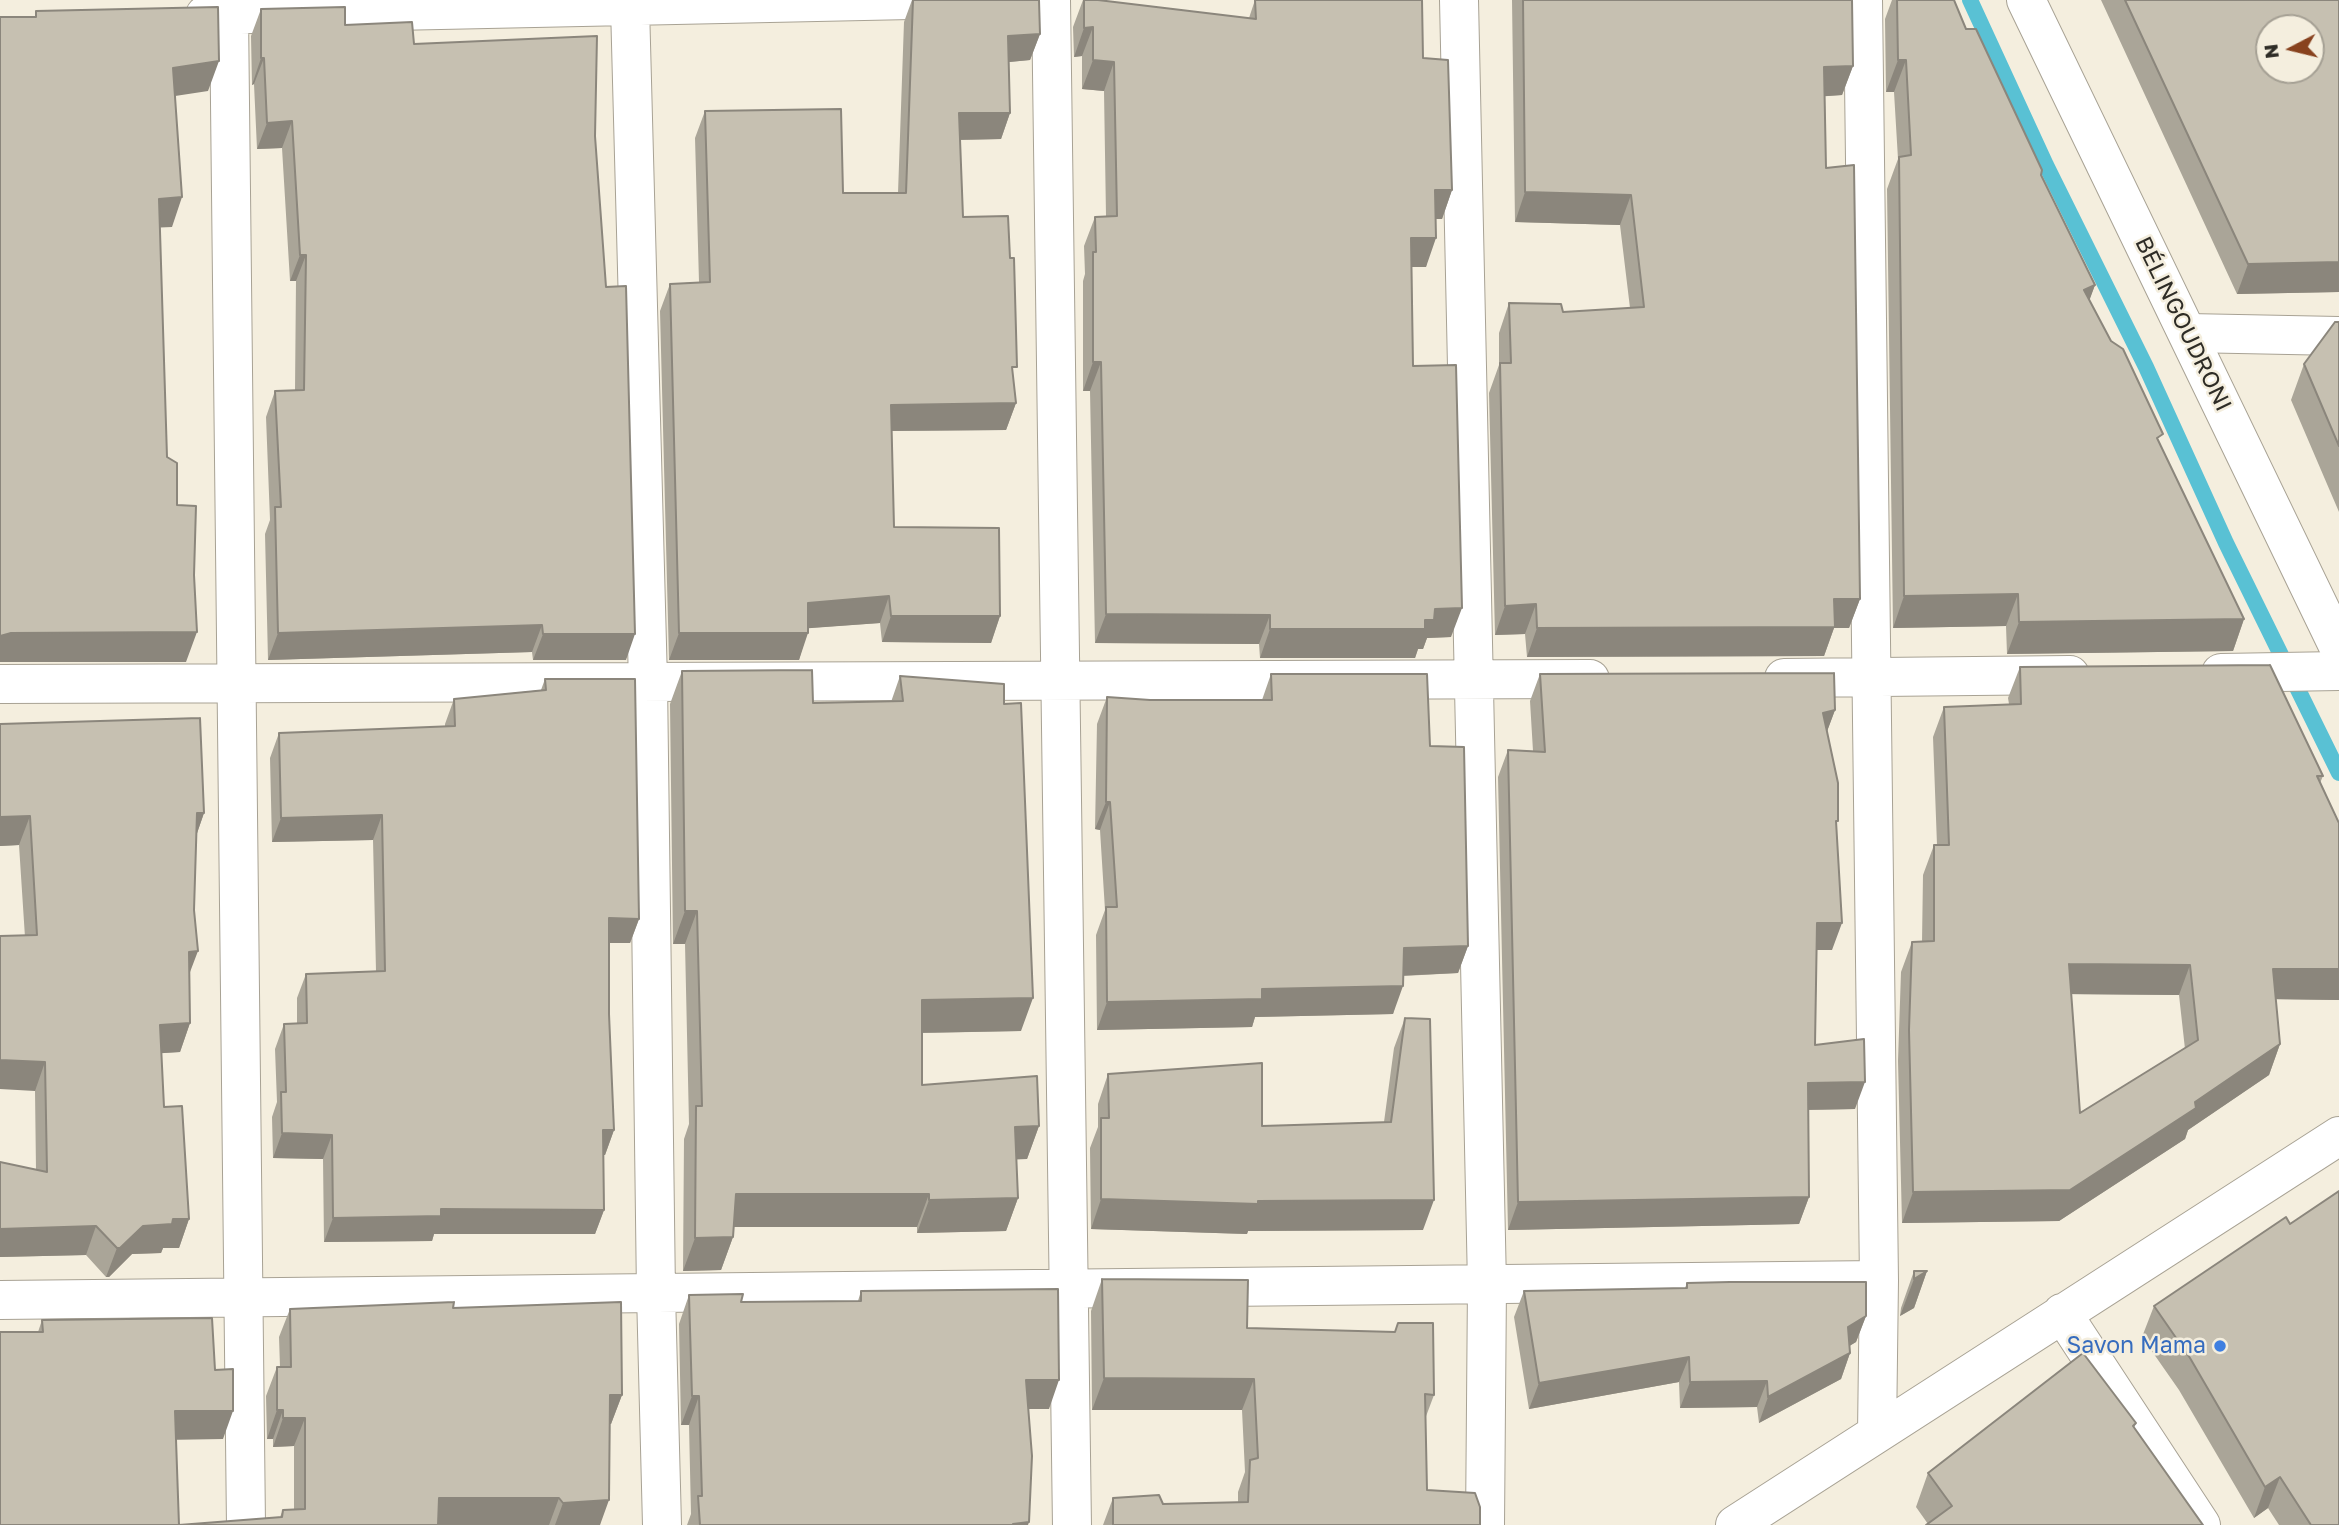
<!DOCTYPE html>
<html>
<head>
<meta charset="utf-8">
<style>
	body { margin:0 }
	#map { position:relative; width:2339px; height:1525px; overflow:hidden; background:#f4eede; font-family:"Golos Text",sans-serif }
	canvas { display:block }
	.north { position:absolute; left:2255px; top:14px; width:70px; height:70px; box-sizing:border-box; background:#f4eede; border:2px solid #a5a094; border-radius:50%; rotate:263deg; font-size:19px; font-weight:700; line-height:28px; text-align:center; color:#2e2c26 }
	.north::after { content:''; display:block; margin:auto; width:24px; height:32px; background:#88421e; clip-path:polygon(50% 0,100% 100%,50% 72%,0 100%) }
</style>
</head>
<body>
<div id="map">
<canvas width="2339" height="1525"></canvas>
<div class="north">N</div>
</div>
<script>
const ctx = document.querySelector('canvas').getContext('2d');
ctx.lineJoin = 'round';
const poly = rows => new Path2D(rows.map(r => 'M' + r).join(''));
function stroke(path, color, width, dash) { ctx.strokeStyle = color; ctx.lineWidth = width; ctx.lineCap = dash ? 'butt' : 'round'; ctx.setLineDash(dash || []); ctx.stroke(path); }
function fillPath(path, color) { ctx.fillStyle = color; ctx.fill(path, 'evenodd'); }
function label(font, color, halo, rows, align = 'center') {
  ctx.font = font + ' "Golos Text",sans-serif'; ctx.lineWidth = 5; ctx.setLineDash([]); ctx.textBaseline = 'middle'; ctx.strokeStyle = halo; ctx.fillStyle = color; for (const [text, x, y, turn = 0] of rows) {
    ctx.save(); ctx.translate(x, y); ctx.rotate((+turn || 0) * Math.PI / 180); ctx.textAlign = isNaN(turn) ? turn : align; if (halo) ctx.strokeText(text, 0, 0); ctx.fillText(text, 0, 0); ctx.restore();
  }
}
const stream = poly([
	[1970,0,2046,165,2146,367,2226,543,2339,773]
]);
const street = poly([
	[1051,0,1072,1525],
	[1459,0,1487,1284,1485,1525],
	[1863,0,1879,1280,1877,1433],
	[630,6,648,682,656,1293,662,1525],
	[229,14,246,1525],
	[205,15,911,0],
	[2188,333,2339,336],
	[2221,673,2339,671],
	[1784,678,2070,675],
	[0,684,1590,679],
	[0,1300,1879,1280],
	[2062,1313,2201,1525],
	[1735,1525,2339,1136]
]);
const secondary = poly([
	[2026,0,2339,648]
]);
const wall = poly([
	[912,0,1039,0,1040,34,1030,60,1009,62,1010,113,1001,139,960,140,963,217,1013,376,1016,403,1006,430,892,431,894,527,1000,616,991,643,882,642,880,623,808,628,799,660,669,660,660,311,670,284,699,282,695,138,705,111,843,193,898,193,904,22],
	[1083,0,1098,0,1249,18,1255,0,1423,58,1452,190,1442,219,1436,219,1426,267,1412,267,1413,366,1451,637,1427,638,1423,649,1418,649,1415,658,1260,658,1259,644,1095,643,1090,391,1083,391,1083,281,1085,274,1084,246,1095,217,1106,216,1104,91,1082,89,1082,56,1074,57,1073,27],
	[1512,0,1852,0,1853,66,1842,95,1825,96,1826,168,1860,599,1849,628,1834,628,1824,656,1527,657,1525,634,1495,635,1489,393,1499,365,1499,333,1509,303,1563,312,1630,308,1620,225,1515,222],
	[1892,0,1954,0,1966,29,2041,175,2095,285,2089,300,2244,619,2233,651,2007,654,2006,626,1893,628,1887,189,1898,159,1894,92,1886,92,1885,19],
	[2101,0,2339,0,2339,292,2237,294],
	[261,9,345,25,414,44,595,136,626,660,533,660,532,652,268,660,265,534,270,520,266,417,275,391,295,390,296,281,290,281,282,148,257,149,254,84,252,85,251,36],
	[2339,322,2339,512,2291,400,2304,364],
	[2020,667,2323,776,2320,783,2339,823,2339,1000,2276,999,2280,1044,2269,1075,2188,1130,2185,1139,2059,1221,1902,1223,1898,1061,1901,972,1912,942,1922,942,1923,875,1934,845,1937,845,1933,737,1944,707,2009,704,2008,698],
	[2071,994,2179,995,2185,1049,2080,1113],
	[682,671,813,703,891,702,900,676,1004,704,1021,1031,922,1033,922,1085,1039,1126,1027,1159,1016,1159,1018,1198,1006,1231,917,1233,917,1227,734,1227,733,1237,721,1270,683,1271,684,1139,689,1124,685,944,673,944,670,704],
	[1271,674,1430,746,1468,946,1458,973,1403,976,1393,1014,1255,1017,1252,1027,1097,1030,1096,935,1105,910,1100,830,1095,829,1097,724,1107,697,1150,700,1262,700],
	[1540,674,1835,710,1827,731,1836,827,1832,950,1817,950,1815,1045,1855,1109,1808,1110,1809,1197,1799,1224,1508,1230,1498,777,1508,750,1533,751,1530,701],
	[545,679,639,919,630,943,609,943,609,1014,614,1130,605,1155,604,1155,604,1210,595,1234,434,1234,432,1241,324,1242,323,1159,273,1158,272,1117,277,1102,275,1049,284,1024,297,1023,297,998,306,974,376,971,373,840,272,842,270,758,279,733,445,727,445,724,454,699,541,690],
	[0,724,204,813,197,833,189,975,190,1023,180,1052,161,1053,164,1107,189,1219,179,1248,163,1248,161,1253,132,1254,109,1277,106,1277,86,1255,0,1257,0,1162,36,1170,35,1091,19,845,0,846],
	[1405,1018,1423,1230,1248,1231,1247,1234,1091,1229,1090,1148,1098,1127,1098,1104,1108,1074,1262,1126,1384,1122,1394,1048],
	[1914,1271,1927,1271,1914,1308,1900,1316,1901,1308],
	[1102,1279,1247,1328,1434,1395,1425,1419,1427,1490,1480,1525,1103,1525,1113,1498,1163,1504,1238,1502,1238,1492,1245,1472,1242,1410,1092,1410,1091,1311],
	[1687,1283,1866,1316,1856,1342,1849,1346,1850,1353,1841,1379,1759,1423,1757,1407,1680,1408,1679,1382,1529,1409,1514,1317,1524,1291,1685,1288],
	[861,1291,1049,1409,1028,1409,1028,1525,687,1525,691,1514,689,1425,681,1425,679,1324,689,1295,741,1302,858,1301],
	[2154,1306,2339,1525,2279,1525,2268,1508,2254,1518,2179,1390,2142,1337],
	[453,1308,622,1395,611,1424,610,1424,600,1525,0,1525,38,1332,42,1320,215,1370,223,1439,176,1439,179,1525,280,1517,283,1510,294,1509,294,1446,273,1447,273,1439,267,1439,266,1396,277,1367,280,1367,279,1337,290,1309],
	[2136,1423,2134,1428,1928,1524,1916,1507,1928,1473]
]);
const shadedWall = poly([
	[1093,27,1082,56,1074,57,1084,28],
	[1040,34,1030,60,999,63,1008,36],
	[261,58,264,58,254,84,252,85],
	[1093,60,1114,62,1104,91,1082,89],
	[1898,60,1906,60,1894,92,1886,92],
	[219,61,208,91,162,98,173,68],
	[1853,66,1842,95,1814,97,1824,67],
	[959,113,1010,113,1001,139,950,140],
	[292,121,282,148,257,149,267,123],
	[1435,190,1452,190,1442,219,1424,219],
	[1525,192,1631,195,1620,225,1515,222],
	[182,197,172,227,148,228,159,199],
	[1411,238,1436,238,1426,267,1401,267],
	[300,255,306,255,296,281,290,281],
	[2339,262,2339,292,2237,294,2248,264],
	[2095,285,2083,318,2084,290],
	[1093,362,1101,362,1090,391,1083,391],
	[1016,403,1006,430,882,431,891,405],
	[2018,594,2006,626,1893,628,1904,596],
	[889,596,880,623,798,629,808,603],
	[1834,599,1860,599,1849,628,1834,628,1824,656,1527,657,1537,628],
	[1536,604,1525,634,1495,635,1505,606],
	[1462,608,1451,637,1427,638,1423,649,1418,649,1415,658,1260,658,1270,629,1435,609],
	[1106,614,1270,615,1259,644,1095,643],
	[891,616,1000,616,991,643,882,642],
	[2244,619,2233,651,2007,654,2019,622],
	[542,625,532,652,268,660,278,633],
	[197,632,186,662,0,662,0,636,11,633],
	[679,633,808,633,799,660,669,660],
	[543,634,635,634,626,660,533,660],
	[1835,710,1825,737,1823,713],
	[1106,802,1110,802,1100,830,1095,829],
	[197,813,204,813,194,842],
	[382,815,373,840,272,842,281,818],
	[30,816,19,845,0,846,0,817],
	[685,911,697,911,685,944,673,944],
	[609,918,639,919,630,943,600,943],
	[1817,923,1842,923,1832,950,1807,950],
	[1468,946,1458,973,1394,976,1404,948],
	[198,951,187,980,189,952],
	[2069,964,2190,965,2179,995,2058,994],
	[2273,969,2339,969,2339,1000,2262,999],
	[1403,986,1393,1014,1255,1017,1252,1027,1097,1030,1107,1002,1262,989],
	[1033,998,1021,1031,910,1033,922,1000],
	[190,1023,180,1052,149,1054,160,1025],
	[2280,1044,2269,1075,2188,1130,2185,1139,2059,1221,1902,1223,1913,1192,2195,1102],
	[0,1060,45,1062,35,1091,0,1089],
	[1865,1082,1855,1109,1798,1110,1808,1083],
	[1039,1126,1027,1159,1003,1160,1015,1127],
	[603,1130,614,1130,605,1155,594,1154],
	[282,1133,332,1135,323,1159,273,1158],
	[736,1194,929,1194,917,1227,724,1227],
	[1809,1197,1799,1224,1508,1230,1518,1202],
	[1018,1198,1006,1231,917,1233,929,1200],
	[1101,1199,1258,1201,1434,1200,1423,1230,1248,1231,1247,1234,1091,1229],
	[441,1209,604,1210,595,1234,434,1234,432,1241,324,1242,333,1218],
	[173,1219,189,1219,179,1248,163,1248,161,1253,132,1254,109,1277,106,1277,117,1248,143,1226],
	[96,1226,86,1255,0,1257,0,1229],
	[733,1237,721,1270,683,1271,695,1238],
	[1927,1271,1914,1308,1900,1316,1914,1279],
	[1866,1316,1856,1342,1838,1353,1848,1327],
	[1850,1353,1841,1379,1759,1423,1768,1397],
	[1689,1357,1679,1382,1529,1409,1539,1383],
	[1104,1378,1254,1379,1242,1410,1092,1410],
	[1026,1380,1059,1380,1049,1409,1015,1409],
	[1767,1381,1757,1407,1680,1408,1690,1382],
	[610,1395,622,1395,611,1424,599,1424],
	[692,1396,699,1396,689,1425,681,1425],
	[277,1410,283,1410,273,1439,267,1439],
	[175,1411,233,1411,223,1439,164,1440],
	[283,1418,305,1418,294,1446,273,1447],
	[2280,1477,2268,1508,2254,1518,2265,1487],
	[439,1498,559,1498,549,1525,429,1525],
	[609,1500,600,1525,555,1525,563,1503],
	[1029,1522,1028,1525,1012,1525,1013,1524]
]);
const building = poly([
	[913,0,1039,0,1040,34,1008,36,1010,113,959,113,963,217,1008,216,1010,258,1014,258,1017,367,1012,367,1016,403,891,405,894,527,999,528,1000,616,891,616,889,596,808,603,808,633,679,633,670,284,710,282,705,111,841,109,843,193,906,193,913,0],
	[1084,0,1098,0,1256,19,1255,0,1422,0,1423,58,1448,60,1452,190,1435,190,1436,238,1411,238,1413,366,1456,365,1462,608,1435,609,1434,620,1425,620,1425,629,1270,629,1270,615,1106,614,1101,362,1093,362,1093,252,1096,252,1095,217,1117,216,1114,62,1093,60,1093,27,1084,28,1084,0],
	[1523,0,1852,0,1853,66,1824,67,1826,168,1854,165,1860,599,1834,599,1835,627,1537,628,1536,604,1505,606,1500,363,1511,363,1509,303,1561,304,1563,312,1644,307,1631,195,1525,192,1523,0],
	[1897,0,1954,0,1966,29,1976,29,2042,170,2041,175,2095,285,2084,290,2111,341,2123,349,2163,434,2157,438,2244,619,2019,622,2018,594,1904,596,1899,157,1911,155,1906,60,1898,60,1897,0],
	[2125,0,2339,0,2339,262,2248,264,2125,0],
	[2269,28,2311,28,2311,70,2269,70,2269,28],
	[218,7,219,61,173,68,182,197,159,199,167,457,177,463,177,505,196,506,194,575,197,632,11,633,0,636,0,17,36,17,36,11,218,7],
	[345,7,345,25,412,22,414,44,597,36,595,136,606,287,626,286,635,634,543,634,542,625,278,633,275,507,281,507,275,391,304,390,306,255,300,255,292,121,267,123,264,58,261,58,261,9,345,7],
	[2335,322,2339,322,2339,446,2304,364,2335,322],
	[2270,665,2323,776,2317,776,2339,823,2339,969,2273,969,2280,1044,2195,1102,2196,1108,2070,1190,1913,1192,1909,1030,1912,942,1934,941,1934,845,1949,845,1944,707,2021,704,2020,667,2270,665],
	[2069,964,2190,965,2198,1040,2080,1113,2069,964],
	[812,670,813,703,903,701,900,676,1004,684,1004,704,1021,703,1033,998,922,1000,922,1085,1037,1076,1039,1126,1015,1127,1018,1198,929,1200,929,1194,736,1194,733,1237,695,1238,696,1106,702,1106,697,911,685,911,682,671,812,670],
	[1834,673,1835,710,1823,713,1838,783,1838,821,1836,821,1842,923,1817,923,1815,1045,1864,1039,1865,1082,1808,1083,1809,1197,1518,1202,1508,750,1545,752,1540,674,1834,673],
	[1271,674,1427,674,1430,746,1464,747,1468,946,1404,948,1403,986,1262,989,1262,999,1107,1002,1106,907,1117,907,1110,802,1106,802,1107,697,1150,700,1272,700,1271,674],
	[545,679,635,679,639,919,609,918,609,1014,614,1130,603,1130,604,1210,441,1209,441,1216,333,1218,332,1135,282,1133,281,1092,286,1092,284,1024,307,1023,306,974,385,971,382,815,281,818,279,733,455,726,454,699,546,690,545,679],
	[200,718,204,813,197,813,194,910,198,951,189,952,190,1023,160,1025,164,1107,182,1106,189,1219,173,1219,172,1224,143,1226,120,1248,117,1248,96,1226,0,1229,0,1162,47,1172,45,1062,0,1060,0,936,37,935,30,816,0,817,0,724,200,718],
	[1405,1018,1430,1019,1434,1200,1258,1201,1258,1204,1101,1199,1101,1118,1109,1118,1108,1074,1262,1063,1262,1126,1391,1122,1405,1018],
	[2339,1191,2339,1525,2311,1525,2280,1477,2265,1487,2190,1358,2154,1306,2286,1217,2290,1224,2339,1191],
	[1914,1271,1927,1271,1914,1279,1914,1271],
	[1102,1279,1248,1280,1247,1328,1395,1332,1398,1323,1433,1323,1434,1395,1425,1394,1427,1490,1475,1493,1480,1507,1480,1525,1113,1525,1113,1498,1159,1495,1163,1504,1248,1502,1250,1460,1258,1458,1254,1379,1104,1378,1102,1279],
	[1730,1282,1866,1282,1866,1316,1848,1327,1850,1353,1768,1397,1767,1381,1690,1382,1689,1357,1539,1383,1524,1291,1687,1288,1687,1283,1730,1282],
	[1058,1289,1059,1380,1026,1380,1032,1456,1029,1522,1013,1524,1013,1525,700,1525,698,1496,702,1496,699,1396,692,1396,689,1295,743,1294,741,1302,861,1301,861,1291,1058,1289],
	[454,1302,453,1308,621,1302,622,1395,610,1395,609,1500,563,1503,559,1498,439,1498,438,1525,0,1525,0,1332,43,1332,42,1320,212,1318,215,1370,233,1369,233,1411,175,1411,179,1525,282,1517,283,1510,305,1509,305,1418,283,1418,283,1410,277,1410,277,1367,291,1367,290,1309,454,1302],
	[2083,1353,2136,1423,2133,1426,2203,1525,1926,1525,1952,1506,1928,1473,2083,1353]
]);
const markers = [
	[2220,1346,7,"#3f7fe0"]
];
const streetNames = [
	["BÉLINGOUDRONI",2183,324,64]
];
const shopNames = [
	["Savon Mama",2206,1346]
];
stroke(stream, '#59c1d4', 16);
stroke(street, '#a8a294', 40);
stroke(secondary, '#a8a294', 40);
stroke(street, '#fff', 38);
stroke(secondary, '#fff', 38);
fillPath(wall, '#aaa598');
fillPath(shadedWall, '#8b867c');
fillPath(building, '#c6c0b1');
stroke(building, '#8b867c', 2);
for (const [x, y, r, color] of markers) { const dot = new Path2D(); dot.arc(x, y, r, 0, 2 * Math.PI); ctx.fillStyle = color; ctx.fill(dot); stroke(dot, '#f4eede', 2.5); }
label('23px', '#2e2c26', '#f4eede', streetNames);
label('23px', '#366cbe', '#f4eede', shopNames, 'right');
</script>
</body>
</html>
